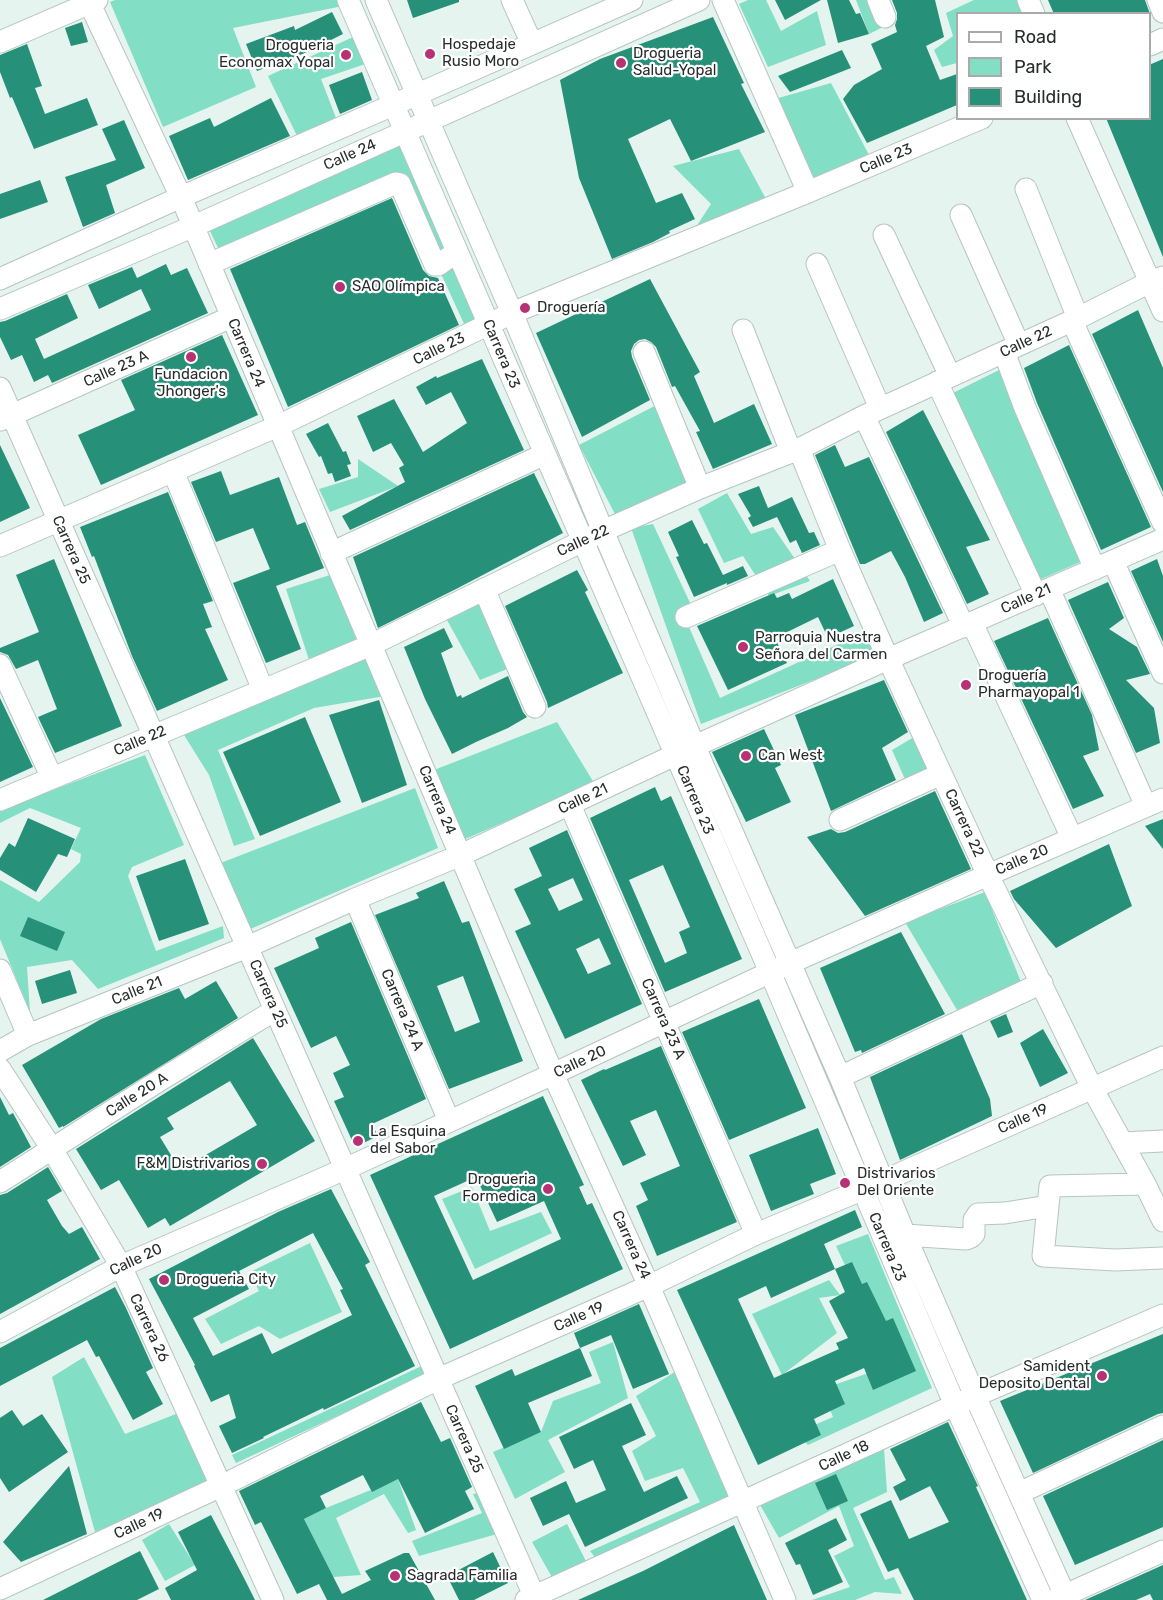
<!DOCTYPE html>
<html>
<head>
<meta charset="utf-8">
<style>
	body { margin:0 }
	#map { position:relative; width:1163px; height:1600px; overflow:hidden; background:#e5f4ef; font-family:Rubik,sans-serif }
	canvas { display:block }
	.legend { position:absolute; left:956px; top:12px; width:195px; height:108px; box-sizing:border-box; background:#fff; border:2px solid #a9abaa; margin:0; padding:8px 10px; list-style:none; font-size:18px; color:#272d2b }
	.legend li { display:flex; align-items:center; gap:12px; height:30px }
	.legend b { width:30px; border:2px solid #a9abaa }
</style>
</head>
<body>
<div id="map">
<canvas width="1163" height="1600"></canvas>
<ul class="legend">
<li><b style="height:8px;background:#fff"></b>Road</li>
<li><b style="height:16px;background:#82dec4"></b>Park</li>
<li><b style="height:16px;background:#279078"></b>Building</li>
</ul>
</div>
<script>
const ctx = document.querySelector('canvas').getContext('2d');
ctx.lineJoin = 'round';
function fillPath(path, color) { ctx.fillStyle = color; ctx.fill(path, 'evenodd'); }
const poly = rows => new Path2D(rows.map(r => 'M' + r).join(''));
function stroke(path, color, width, dash) { ctx.strokeStyle = color; ctx.lineWidth = width; ctx.lineCap = dash ? 'butt' : 'round'; ctx.setLineDash(dash || []); ctx.stroke(path); }
function label(font, color, halo, rows, align = 'center') {
  ctx.font = font + ' Rubik,sans-serif'; ctx.lineWidth = 4.5; ctx.setLineDash([]); ctx.textBaseline = 'middle'; ctx.strokeStyle = halo; ctx.fillStyle = color; for (const [text, x, y, turn = 0] of rows) {
    ctx.save(); ctx.translate(x, y); ctx.rotate((+turn || 0) * Math.PI / 180); ctx.textAlign = isNaN(turn) ? turn : align; if (halo) ctx.strokeText(text, 0, 0); ctx.fillText(text, 0, 0); ctx.restore();
  }
}
const green = poly([
	[115,0,341,0,343,6,233,28,256,87,163,127,110,2],
	[748,0,766,0,781,31,817,11,826,45,768,67,739,4],
	[856,0,879,0,887,25,869,34],
	[974,0,1019,0,1026,13,958,14,957,63,942,67,934,50,953,36,946,13],
	[366,31,377,60,321,79,338,123,298,138,268,76],
	[831,83,869,155,811,180,775,99],
	[401,139,479,320,465,326,398,180,222,256,207,225],
	[739,149,766,199,696,227,711,204,673,166],
	[1001,369,1087,559,1037,581,949,395],
	[672,397,706,474,616,516,579,445],
	[358,459,398,486,330,512,319,489,358,477],
	[727,493,751,534,773,527,810,581,769,596,743,556,724,563,698,509],
	[653,524,692,607,689,627,720,698,865,632,885,652,701,724,631,528],
	[330,575,360,641,310,663,286,589],
	[486,598,512,667,480,680,447,620],
	[365,652,385,696,314,708,218,750,255,839,234,846,209,775,184,735],
	[557,722,594,783,463,840,434,770],
	[914,737,935,781,908,786,892,750],
	[145,755,184,845,132,867,128,876,156,951,223,926,224,938,98,989,72,960,27,967,30,1012,0,939,0,880,39,902,80,862,81,854,71,849,81,828,30,808,0,823,0,810],
	[415,788,438,848,248,930,218,864],
	[985,892,1021,982,957,1010,905,922],
	[472,1187,490,1231,541,1212,552,1233,475,1269,442,1199],
	[868,1234,932,1388,808,1445,796,1433,833,1417,822,1389,892,1365,836,1246],
	[310,1243,342,1312,280,1339,259,1326,221,1344,205,1319,259,1291,250,1272],
	[829,1280,840,1295,819,1298,837,1333,782,1375,752,1314],
	[613,1342,628,1398,548,1440,565,1472,515,1499,493,1452,541,1432,553,1401,601,1383,589,1352],
	[84,1357,125,1434,181,1412,214,1480,95,1532,52,1377],
	[428,1363,434,1371,236,1463,232,1455],
	[678,1370,734,1498,599,1562,590,1551,700,1502,683,1468,645,1481,632,1451,656,1436,636,1396],
	[884,1449,887,1492,853,1508,885,1580,894,1577,902,1594,875,1592,855,1600,812,1600,850,1587,834,1556,854,1546,839,1506,779,1538,759,1503],
	[398,1479,416,1530,408,1533,384,1494,336,1518,361,1575,333,1577,304,1519,326,1508],
	[479,1493,497,1534,419,1556,412,1541,482,1513,473,1494],
	[169,1524,195,1565,165,1581,142,1540],
	[567,1524,589,1567,553,1579,532,1542]
]);
const building = poly([
	[407,0,459,0,459,2,413,18],
	[775,0,821,0,785,20],
	[827,0,849,0,856,14,860,13,869,34,838,43],
	[892,0,935,0,944,37,926,46,940,80,957,74,957,105,867,143,843,99,854,85,882,69,871,44,897,32,895,25,897,19,897,13],
	[1048,0,1145,0,1150,14,1054,14],
	[332,12,343,34,305,53,257,71,246,44,294,26,295,30],
	[713,17,744,83,741,84,765,132,691,161,670,119,628,139,656,203,682,193,695,219,669,231,670,233,653,242,612,259,579,178,560,80,600,59],
	[82,22,88,42,71,46,65,28],
	[27,44,42,86,35,88,45,114,87,98,98,125,34,149,12,97,10,98,0,72,0,55],
	[842,50,851,68,790,92,778,76],
	[1163,59,1163,257,1106,118,1149,118,1149,65],
	[362,72,372,100,340,114,329,85],
	[271,98,290,136,188,180,169,136,210,118,214,127],
	[124,120,145,168,106,185,115,213,83,227,65,177,116,160,102,129],
	[40,180,48,202,0,219,0,194],
	[392,198,423,270,429,276,438,278,459,325,288,407,230,269],
	[166,264,171,275,187,268,208,313,52,383,48,375,34,382,22,355,11,360,0,337,0,322,5,321,67,294,78,318,35,339,44,359,151,310,141,289,99,309,88,285,132,267,137,278],
	[650,279,700,372,694,376,714,423,754,404,772,444,713,469,696,432,700,431,675,386,672,387,656,347,651,342,645,339,639,340,634,344,631,351,632,357,650,400,582,437,536,333],
	[1138,310,1163,368,1163,492,1092,334],
	[222,335,258,415,101,485,78,435,135,410,121,380],
	[1069,345,1151,527,1101,550,1037,403,1024,368],
	[482,359,524,450,350,530,342,516,405,482,399,468,404,465,391,443,373,452,357,416,394,399,423,452,467,423,451,392,426,405,416,387,436,376,437,378],
	[923,410,990,540,966,547,989,594,967,604,886,432],
	[328,423,343,452,346,451,351,464,347,465,351,476,335,482,332,473,328,474,321,456,319,457,306,434],
	[0,445,30,508,0,522],
	[835,445,845,467,869,457,943,613,924,622,905,577,891,551,865,564,860,564,815,455],
	[221,471,230,495,279,477,297,525,305,522,324,568,276,586,301,649,266,663,233,583,270,569,253,528,216,542,191,482],
	[534,473,563,533,458,588,378,628,353,557],
	[759,486,768,508,792,497,809,533,814,532,820,545,802,553,796,540,790,543,777,517,753,527,748,518,751,516,738,494],
	[168,492,213,601,203,604,212,627,205,629,228,680,157,711,132,656,94,556,92,557,80,527],
	[692,520,704,544,707,543,723,575,743,566,748,576,727,585,727,583,694,597,676,557,679,556,668,532],
	[54,559,122,726,55,753,38,717,57,709,38,660,16,669,8,655,0,652,0,648,39,632,16,575],
	[1157,559,1163,576,1163,642,1131,571],
	[577,570,588,590,585,592,623,673,548,708,547,702,505,606],
	[833,579,854,626,828,638,818,617,775,638,787,663,728,690,697,626,774,593,777,598,789,593,792,599],
	[1108,582,1124,618,1109,629,1137,647,1150,674,1126,680,1154,708,1160,743,1136,753,1068,600],
	[1048,618,1092,715,1099,750,1083,756,1104,796,1073,809,994,641],
	[444,628,453,647,441,653,457,697,461,695,462,698,508,676,523,712,527,717,508,728,476,742,452,754,425,699,404,647],
	[884,680,908,732,882,748,896,780,831,811,795,715],
	[0,698,33,767,0,782],
	[379,700,407,785,362,803,329,715],
	[305,717,341,802,260,836,223,752],
	[764,729,781,765,775,768,791,802,746,822,712,752],
	[655,787,661,801,671,796,742,959,665,992,590,818],
	[663,865,690,927,679,932,687,953,665,963,629,880],
	[935,791,971,869,865,916,807,837,831,829,838,833,845,832],
	[28,818,75,839,67,857,58,854,36,892,0,870,0,858,9,843,15,847],
	[1163,819,1163,849,1145,826],
	[567,830,642,1004,565,1039,515,931,531,924,514,889,542,876,529,848],
	[573,878,583,900,559,911,548,889],
	[599,938,611,964,588,974,576,949],
	[1109,844,1132,906,1056,948,1014,899,1010,891],
	[185,859,209,924,159,941,136,876],
	[444,881,462,923,469,921,523,1061,449,1089,375,915,419,898,416,893],
	[463,976,480,1022,455,1032,437,986],
	[28,917,65,932,57,951,20,936],
	[351,922,426,1099,372,1124,378,1136,355,1147,334,1101,344,1097,333,1073,350,1065,336,1036,311,1048,274,968,319,948,315,938],
	[901,932,945,1014,862,1053,861,1050,855,1052,820,968],
	[70,970,77,993,42,1004,35,981],
	[216,981,238,1018,63,1127,63,1126,59,1128,22,1065,101,1019,179,988,185,999],
	[759,999,806,1108,729,1140,682,1032],
	[1006,1014,1013,1032,998,1038,990,1021],
	[1043,1029,1068,1073,1040,1087,1020,1043],
	[962,1034,990,1099,992,1116,900,1160,870,1077],
	[253,1038,315,1141,170,1226,165,1218,148,1228,119,1180,101,1190,76,1149],
	[230,1081,257,1125,180,1170,160,1137,174,1129,167,1118],
	[661,1046,737,1222,657,1256,636,1206,648,1200,640,1183,680,1166,656,1110,630,1121,646,1155,623,1166,581,1080,604,1069,605,1070],
	[543,1096,584,1185,579,1187,587,1205,592,1203,623,1269,450,1349,370,1175],
	[476,1177,497,1222,544,1201,561,1239,473,1280,434,1196],
	[0,1097,9,1115,13,1113,31,1147,0,1167],
	[818,1128,836,1174,810,1184,814,1194,771,1211,749,1155],
	[48,1167,62,1191,47,1200,62,1226,69,1234,82,1227,100,1259,0,1314,0,1195,7,1193],
	[331,1189,370,1262,365,1265,415,1366,324,1410,323,1408,263,1437,264,1438,232,1453,219,1426,236,1418,229,1394,211,1402,194,1366,195,1365,149,1279,278,1212],
	[313,1233,343,1289,340,1290,352,1315,272,1354,262,1333,213,1356,193,1318,249,1289,239,1271],
	[855,1210,862,1227,824,1244,835,1269,852,1262,862,1284,867,1282,886,1321,893,1318,916,1371,873,1390,864,1368,835,1381,845,1404,814,1419,821,1435,758,1465,677,1290],
	[835,1269,845,1292,829,1301,848,1338,836,1343,839,1349,774,1378,738,1299,766,1286,771,1298],
	[115,1287,126,1308,153,1368,146,1372,163,1404,133,1420,99,1356,96,1357,87,1340,0,1386,0,1348],
	[639,1304,669,1374,633,1389,611,1335,580,1348,574,1333],
	[1163,1334,1163,1413,1158,1414,1033,1473,1000,1401],
	[580,1348,592,1376,528,1403,541,1432,504,1449,475,1386,512,1369,515,1376],
	[421,1402,441,1442,450,1438,472,1487,465,1491,474,1509,425,1533,398,1479,372,1492,363,1475,320,1496,326,1508,304,1519,342,1594,371,1580,365,1571,404,1553,409,1553,435,1600,327,1600,319,1584,297,1594,261,1522,255,1525,239,1491],
	[631,1403,646,1435,622,1446,644,1492,677,1476,688,1498,585,1547,569,1514,543,1526,530,1498,566,1481,576,1503,606,1490,593,1460,574,1469,559,1437],
	[12,1410,23,1426,42,1414,68,1452,9,1492,0,1478,0,1418],
	[948,1422,978,1486,976,1487,1027,1600,914,1600,898,1568,888,1572,860,1514,891,1500,909,1539,949,1522,930,1486,900,1501,893,1487,906,1480,890,1449],
	[1163,1440,1163,1527,1075,1565,1043,1496],
	[69,1466,87,1534,21,1562,3,1542],
	[836,1474,848,1501,827,1510,815,1483],
	[211,1515,244,1578,255,1600,171,1600,165,1588,197,1570,178,1532],
	[836,1518,847,1540,828,1550,843,1582,813,1595,800,1564,796,1565,785,1543],
	[734,1525,767,1600,578,1600,643,1571],
	[140,1551,159,1589,137,1600,43,1600],
	[493,1552,508,1583,474,1600,459,1600,447,1576],
	[1163,1565,1163,1600,1153,1600,1150,1594,1136,1600,1085,1600]
]);
const minor = poly([
	[88,0,181,197,553,1074,649,1286,785,1600],
	[348,0,770,972,955,1405,1043,1600],
	[376,0,512,313,603,531,695,747,840,1077,905,1235,975,1396,1067,1600],
	[512,0,532,44],
	[723,0,808,192],
	[878,0,885,17],
	[1028,0,1034,14],
	[1158,0,1163,12],
	[0,42,97,0],
	[1150,45,1163,39],
	[1077,118,1163,311],
	[1026,189,1078,318],
	[961,215,1019,345],
	[884,235,950,376],
	[209,264,396,183,400,184,435,265,438,265,457,252],
	[817,264,880,408],
	[0,279,181,197,393,105,632,0],
	[0,309,194,226,699,0],
	[1072,321,1163,523],
	[743,330,791,452],
	[644,352,700,488],
	[1004,352,1025,408,1095,569],
	[937,382,1036,595],
	[0,388,536,1600],
	[864,416,964,627],
	[1,420,231,317],
	[799,449,840,550,885,652,988,875,1092,1088,1145,1184,1163,1221],
	[173,471,263,690],
	[0,546,278,426,512,313,808,192,982,118],
	[331,553,545,454],
	[1113,561,1163,673],
	[484,589,535,707],
	[1049,589,1146,806],
	[686,617,840,550],
	[972,623,1072,838],
	[0,665,52,778],
	[0,800,371,645,603,531,700,488,799,449,864,416,1078,318,1150,282,1163,277],
	[570,805,756,1234],
	[840,820,941,774],
	[355,899,449,1121],
	[0,970,28,1035],
	[0,1051,28,1035,247,947,355,899,461,855,675,755,888,659,1163,539],
	[0,1069,52,1149,121,1266,273,1600],
	[840,1077,1042,983],
	[1122,1143,1163,1141],
	[0,1182,162,1079,275,1010],
	[1145,1184,1050,1186,1043,1256,1115,1260,1163,1258],
	[905,1235,966,1239,971,1237,974,1234,974,1220,978,1214,1005,1213,1048,1206],
	[0,1332,121,1266,345,1169,553,1074,790,963,988,875,1163,799],
	[1019,1493,1163,1426],
	[0,1589,221,1486,438,1379,649,1286,756,1234,883,1181,1163,1057],
	[526,1600,975,1396,1163,1315],
	[1054,1600,1163,1551]
]);
const markers = [
	[430,54,6,"#b73275"],
	[346,55,6,"#b73275"],
	[621,63,6,"#b73275"],
	[340,287,6,"#b73275"],
	[525,308,6,"#b73275"],
	[191,357,6,"#b73275"],
	[743,647,6,"#b73275"],
	[966,685,6,"#b73275"],
	[746,756,6,"#b73275"],
	[358,1141,6,"#b73275"],
	[262,1164,6,"#b73275"],
	[845,1183,6,"#b73275"],
	[548,1189,6,"#b73275"],
	[164,1280,6,"#b73275"],
	[1102,1376,6,"#b73275"],
	[395,1576,6,"#b73275"]
];
const poiNames = [
	["Hospedaje",442,45],
	["Rusio Moro",442,62],
	["Drogueria",334,46,"right"],
	["Economax Yopal",334,63,"right"],
	["Drogueria",633,54],
	["Salud-Yopal",633,71],
	["SAO Olímpica",352,287],
	["Droguería",537,308],
	["Fundacion",191,375,"center"],
	["Jhonger's",191,392,"center"],
	["Parroquia Nuestra",755,638],
	["Señora del Carmen",755,655],
	["Droguería",978,676],
	["Pharmayopal 1",978,693],
	["Can West",758,756],
	["La Esquina",370,1132],
	["del Sabor",370,1149],
	["F&M Distrivarios",250,1164,"right"],
	["Distrivarios",857,1174],
	["Del Oriente",857,1191],
	["Drogueria",536,1180,"right"],
	["Formedica",536,1197,"right"],
	["Drogueria City",176,1280],
	["Samident",1090,1367,"right"],
	["Deposito Dental",1090,1384,"right"],
	["Sagrada Familia",407,1576]
];
const streetNames = [
	["Calle 24",350,155,-24],
	["Calle 23",886,159,-23],
	["Calle 22",1026,342,-25],
	["Calle 23",439,349,-26],
	["Carrera 24",246,353,67],
	["Carrera 23",501,354,67],
	["Calle 23 A",116,369,-24],
	["Calle 22",583,541,-25],
	["Carrera 25",71,550,66],
	["Calle 21",1026,599,-24],
	["Calle 22",140,741,-23],
	["Calle 21",583,799,-25],
	["Carrera 24",437,800,67],
	["Carrera 23",695,800,67],
	["Carrera 22",964,823,65],
	["Calle 20",1022,860,-23],
	["Calle 21",137,991,-22],
	["Carrera 25",268,994,66],
	["Carrera 24 A",402,1010,67],
	["Carrera 23 A",663,1019,66],
	["Calle 20",580,1062,-25],
	["Calle 20 A",137,1095,-32],
	["Calle 19",1023,1119,-24],
	["Carrera 24",631,1245,66],
	["Carrera 23",887,1247,67],
	["Calle 20",136,1260,-25],
	["Calle 19",579,1317,-24],
	["Carrera 26",149,1328,65],
	["Carrera 25",464,1439,66],
	["Calle 18",844,1456,-25],
	["Calle 19",139,1524,-25]
];
fillPath(green, '#82dec4');
fillPath(building, '#279078');
stroke(minor, '#b7c5c1', 23);
stroke(minor, '#fff', 21);
for (const [x, y, r, color] of markers) { const dot = new Path2D(); dot.arc(x, y, r, 0, 2 * Math.PI); ctx.fillStyle = color; ctx.fill(dot); stroke(dot, '#fff', 2); }
label('15px', '#272d2b', '#fff', poiNames, 'left');
label('15px', '#272d2b', '#fff', streetNames);
</script>
</body>
</html>
